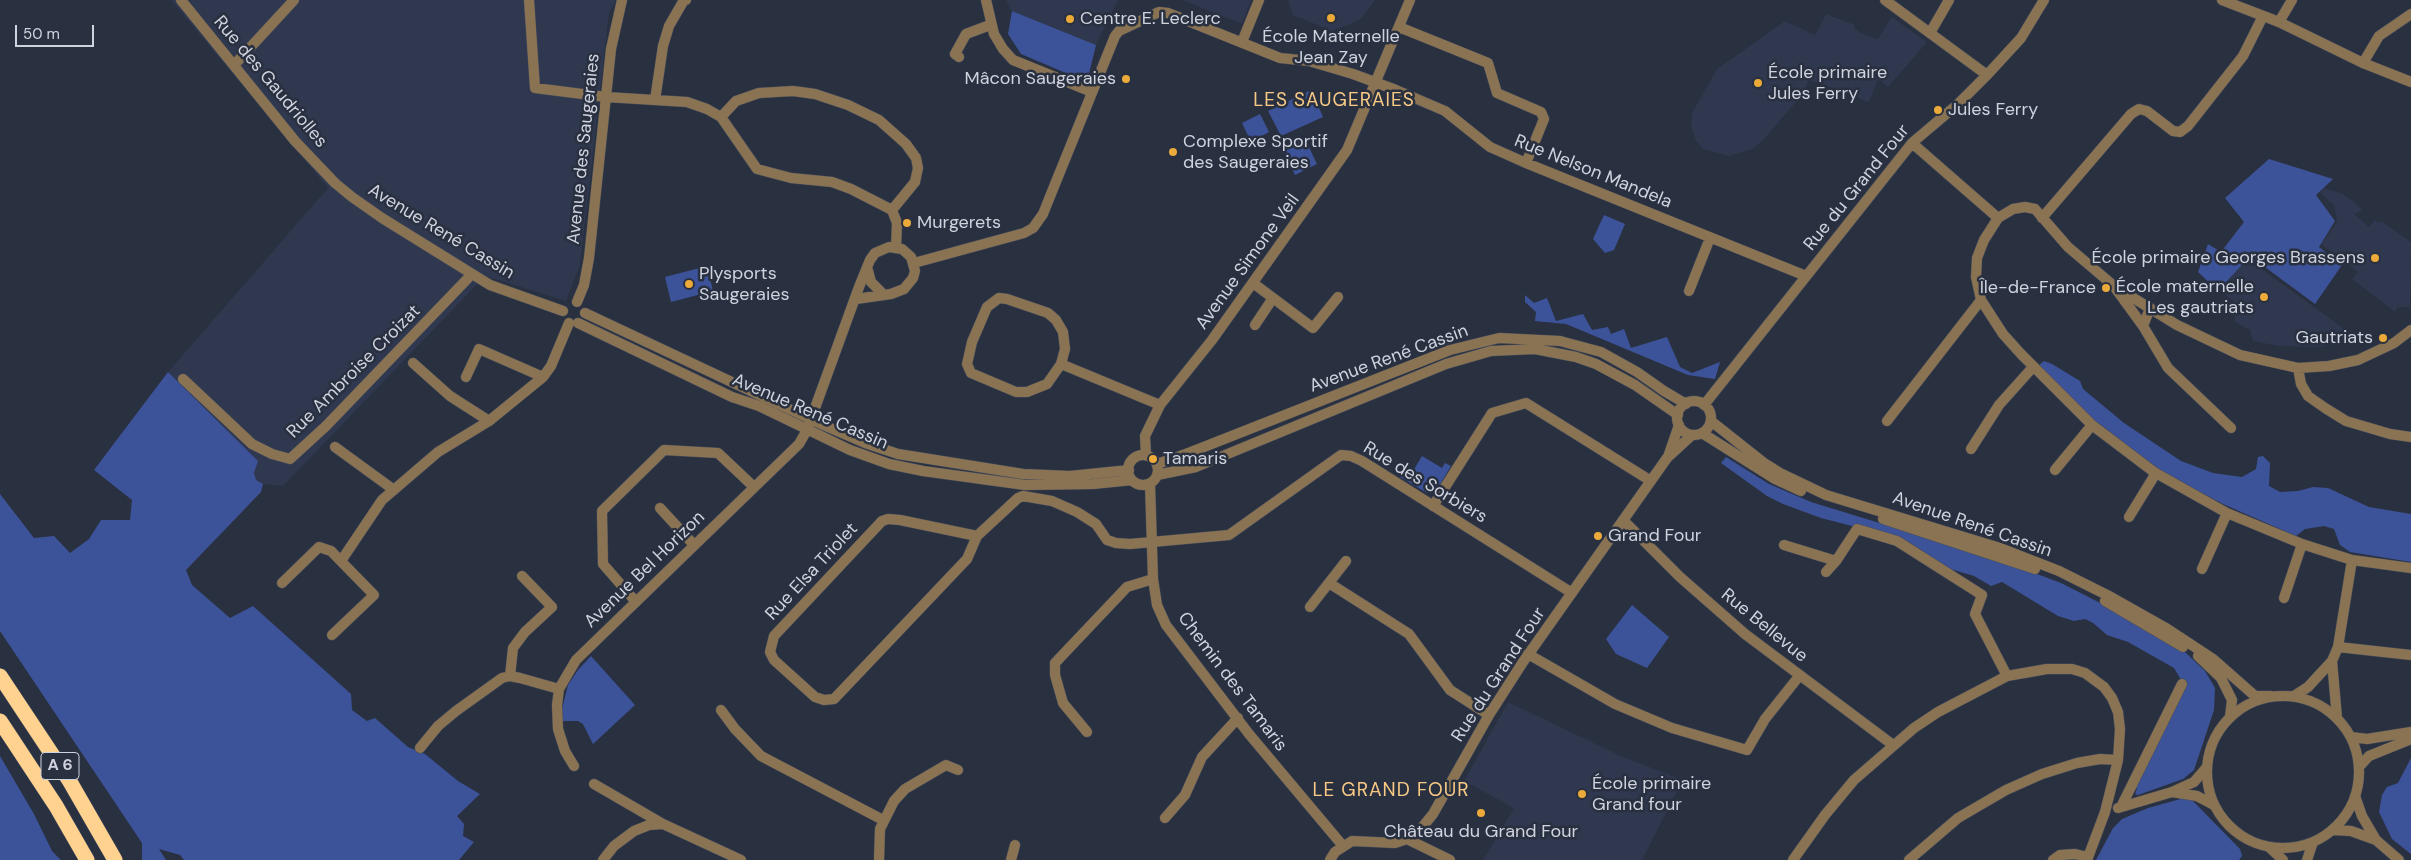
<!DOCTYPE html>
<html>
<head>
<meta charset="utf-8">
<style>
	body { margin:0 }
	#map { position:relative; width:2411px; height:860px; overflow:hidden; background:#293040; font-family:"DM Sans",sans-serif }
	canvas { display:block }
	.scale { position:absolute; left:15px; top:25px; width:79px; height:22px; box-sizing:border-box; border:2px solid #cfd3de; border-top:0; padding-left:6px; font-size:15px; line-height:18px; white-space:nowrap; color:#cfd3de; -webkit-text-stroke:4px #293040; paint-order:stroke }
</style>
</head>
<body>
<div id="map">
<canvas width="2411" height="860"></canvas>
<div class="scale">50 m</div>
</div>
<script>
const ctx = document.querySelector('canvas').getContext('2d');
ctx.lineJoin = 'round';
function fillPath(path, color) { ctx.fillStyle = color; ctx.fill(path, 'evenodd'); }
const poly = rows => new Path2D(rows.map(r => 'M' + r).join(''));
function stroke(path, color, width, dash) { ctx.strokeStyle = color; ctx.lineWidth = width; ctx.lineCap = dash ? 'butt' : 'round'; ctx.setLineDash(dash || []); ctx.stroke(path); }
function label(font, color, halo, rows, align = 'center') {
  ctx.font = font + ' "DM Sans",sans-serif'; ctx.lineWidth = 5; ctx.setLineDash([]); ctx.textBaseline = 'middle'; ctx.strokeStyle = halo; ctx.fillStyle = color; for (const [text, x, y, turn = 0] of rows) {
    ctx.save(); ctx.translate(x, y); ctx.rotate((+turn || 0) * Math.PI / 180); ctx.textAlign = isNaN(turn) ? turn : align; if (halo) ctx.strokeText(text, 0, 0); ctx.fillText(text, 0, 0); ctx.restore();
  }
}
const built = poly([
	[171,0,616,0,609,13,580,265,566,301,485,276,283,486,263,484,256,480,254,473,258,461,168,372,328,188],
	[1006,0,1118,0,1096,45,1012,11],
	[1182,0,1251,0,1242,24],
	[1288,0,1375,0,1360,20,1332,31,1293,15],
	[1826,14,1855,25,1854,28,1861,33,1878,39,1890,19,1893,18,1927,42,1888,87,1878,79,1869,102,1809,80,1803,94,1764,139,1753,149,1729,156,1703,149,1696,141,1691,126,1692,113,1717,69,1785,21,1815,35],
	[2323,188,2341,193,2355,202,2362,210,2354,214,2369,227,2375,220,2380,223,2381,221,2411,242,2410,307,2398,307,2395,312,2352,279,2358,272,2321,244,2337,222,2334,205,2320,193],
	[2246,258,2360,340,2345,344,2317,347,2279,346,2253,341,2250,330,2235,322,2235,303,2221,291],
	[1508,702,1623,757,1683,780,1642,860,1483,860,1514,808,1464,781]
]);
const green = poly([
	[1012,11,1096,45,1087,82,1021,54,1008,34],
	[1311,90,1323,117,1281,136,1268,111],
	[1260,114,1269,132,1251,142,1242,123],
	[1305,139,1317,164,1295,175,1283,150],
	[2269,159,2333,179,2316,195,2335,221,2319,247,2342,265,2315,304,2250,256,2218,291,2198,272,2208,244,2221,252,2244,222,2225,198],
	[1604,215,1625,224,1614,250,1605,253,1593,239],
	[707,266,713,291,671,302,665,277],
	[1525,295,1534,303,1547,298,1556,321,1583,314,1592,330,1608,327,1611,334,1624,329,1631,348,1667,337,1680,367,1692,373,1720,362,1715,379,1688,375,1566,324,1535,321,1536,312,1525,302],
	[2044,361,2052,364,2080,381,2083,389,2124,423,2181,461,2213,473,2242,477,2256,469,2258,457,2263,456,2270,463,2269,486,2280,492,2298,491,2313,487,2328,488,2369,507,2411,514,2411,562,2350,552,2340,545,2334,529,2324,526,2305,529,2296,536,2223,504,2152,467,2089,418,2047,377,2039,365],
	[168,372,258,461,254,473,256,480,263,484,261,492,186,570,192,585,230,618,253,606,351,694,352,710,367,721,375,718,408,747,425,754,458,781,480,794,457,816,464,824,463,836,474,842,459,860,184,860,180,855,159,849,166,860,142,860,142,843,0,631,0,494,34,538,54,536,70,553,89,539,101,520,130,520,132,500,94,470],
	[1422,456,1442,468,1445,463,1451,466,1436,491,1430,488,1427,493,1400,477,1403,472,1410,476],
	[1726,457,1769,484,1811,502,1997,559,2061,583,2116,611,2185,652,2205,671,2215,688,2214,710,2194,770,2183,779,2138,795,2135,794,2137,789,2134,787,2186,688,2174,668,2128,642,2107,635,2093,623,2085,619,2074,621,2058,616,2002,582,1991,586,1974,576,1947,568,1899,538,1821,518,1783,504,1767,496,1721,463],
	[1632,605,1669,637,1647,668,1616,654,1606,639],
	[591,656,635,705,593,744,583,724,578,721,563,721,562,709,568,685,578,670],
	[0,756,34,814,52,851,61,860,0,860],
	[2411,758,2411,854,2392,839,2379,812,2382,795,2387,787,2398,783],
	[2184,798,2193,801,2240,849,2242,856,2239,860,2096,860,2113,828,2122,819,2148,808]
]);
const minor = poly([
	[181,0,295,141,335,183,352,197,382,218,490,285,563,311],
	[529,0,535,88,606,97,687,102,707,109,721,117,757,169,791,178,832,182,851,189,892,210,897,223,896,247],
	[986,0,994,34,1003,49,1013,60,1092,92],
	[1885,0,1987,75],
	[2279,22,2292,0],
	[1399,27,1488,63,1497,93,1541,112,1544,119,1526,163],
	[1930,33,1949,0],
	[1242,42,1259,0],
	[959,57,955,54,966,34,990,25],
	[2363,63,2379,36,2411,14],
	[235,64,294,0],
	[655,100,663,46,669,26,684,0,686,0],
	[721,117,736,101,759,93,793,91,815,94,848,105,879,120,906,144,916,158,918,168,915,182,892,210],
	[1912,143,1998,218,2013,209,2025,207,2035,209,2068,247,2114,286,2177,325,2240,355,2298,368,2329,366,2358,360,2394,343,2411,330],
	[1998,218,1984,240,1977,258,1976,277,1981,300,2003,334,2021,354,2092,425,2154,472,2227,513,2302,544,2352,560,2411,568],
	[2042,218,2131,114,2139,109,2147,111,2173,131,2180,132,2188,126,2243,56,2263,16],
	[914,263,1024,233,1033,228,1043,214,1049,199,1115,36,1119,31,1159,12,1168,13,1280,58,1309,61,1353,74,1396,90,1445,111,1490,147,1526,163,1806,276],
	[867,267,871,282,883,294],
	[1253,283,1313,328,1338,297],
	[2116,289,2143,326],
	[1689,291,1710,238],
	[577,302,584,285,589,258,611,49,622,0],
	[2150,308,2143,326,2168,368,2231,428],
	[585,313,821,424,865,443,898,454,1023,474,1070,476,1129,470],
	[578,323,732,397,759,406,850,450,889,464,923,471,1025,485,1093,484,1132,480],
	[1255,325,1273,298],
	[413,363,450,396,489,421],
	[1061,364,1047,384,1027,392,1016,392,971,373,967,364,972,342,987,307,999,298,1007,299,1048,313,1056,320,1063,332,1065,349,1061,364,1160,405],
	[2298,368,2301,384,2308,396,2325,408,2346,421,2390,434,2411,437],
	[466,377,479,349,543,377],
	[183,379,252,444,272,454,290,459,326,426,472,274],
	'1677 418a17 17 0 1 1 34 0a17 17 0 1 1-34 0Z',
	[1704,405,1912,143,1958,104,1987,75,2021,38,2044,0],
	[1711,421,1764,463,1780,473,1826,495,2000,548,2059,571,2111,597,2166,628,2213,659,2255,696,2271,696],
	[1887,421,1981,300],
	[1702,433,1775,479,1801,491],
	[335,447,394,490],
	[1971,449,1999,405,2033,367],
	[1146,455,1145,436,1160,405,1212,340,1347,150,1410,0],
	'1128 470a15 15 0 1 1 30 0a15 15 0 1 1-30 0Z',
	[1668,457,1679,425],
	[1157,464,1186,454,1450,350,1499,338,1560,341,1601,352,1637,372,1664,391,1686,404],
	[2055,470,2092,425],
	[1157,475,1196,467,1446,364,1491,351,1535,349,1576,357,1596,364,1635,385,1678,415],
	[1150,484,1153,579,1157,605,1166,625,1249,734,1343,846],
	[1433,506,1492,413,1526,403,1651,481],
	[660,508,694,545],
	[2129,517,2156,473],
	[1883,519,2035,569],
	[1623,520,1680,577,1745,634,1893,745],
	[977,536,900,520,888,519,882,521,774,636,770,652,774,660,815,697,824,700,834,699,967,559,977,536,1018,498,1023,496,1052,501,1077,512,1096,524,1107,540,1116,543,1130,544,1229,535,1341,455,1351,456,1362,461,1572,593],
	[1784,545,1836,561,1857,529,1897,541,1982,595,1975,614,2007,676],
	[341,561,382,500,438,452,489,421,543,377,551,366,569,323],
	[2202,569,2227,513],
	[1826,572,1836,561],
	[282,583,319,547,331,551,374,595,332,635],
	[1329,583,1409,634,1450,690,1489,715],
	[2284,598,2302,544],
	[2105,601,2183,647],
	[636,602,603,564,602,511,664,450,718,453,754,487],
	[1310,607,1346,561],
	[2338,647,2411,655],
	[1528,654,1615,704,1672,728,1747,750,1765,719,1800,675],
	[2198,656,2221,678,2232,700,2230,717],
	[2332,661,2338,647,2352,560],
	[510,676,513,648,525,632,552,607,522,576],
	[2294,696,2308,687,2332,661,2337,718],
	[721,710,735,729,761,756,883,820],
	[1087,732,1063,703,1055,675,1055,663,1127,587,1153,579],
	[420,748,438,726,456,711,502,678,510,676,520,678,559,689],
	[574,766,565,751,558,729,557,705,559,689,576,660,799,444,807,430,859,287,870,260,875,253,889,247,902,249,911,257,915,271,913,278,904,289,891,294,856,299],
	[2207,767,2194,782,2172,792,2197,796,2214,805],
	[594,784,663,824,741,860],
	[2121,807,2182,684],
	[2118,808,2172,792],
	[1165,818,1185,795,1202,757,1238,718],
	[1407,839,1450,860],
	[603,860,614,846,634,831,649,825,663,824],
	[879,860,880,829,894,801,905,789,946,765,958,770],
	[1011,860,1015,845],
	[1330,860,1335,852,1352,841,1395,843,1407,839,1420,830,1433,814,1489,715,1523,662,1667,458,1692,435],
	[1793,860,1825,815,1854,780,1914,728,1938,712,2007,676,2047,669,2072,669,2085,673,2104,687,2112,698,2118,712,2120,729,2118,760,2105,812,2087,860],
	[1909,860,1958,818,2006,790,2042,774,2077,763,2100,759,2118,760],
	[2053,860,2060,855,2075,854,2088,857]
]);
const tertiary = poly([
	[2222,0,2279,22,2363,63,2411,82],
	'2207 772a76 76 0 1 1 152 0a76 76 0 1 1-152 0Z',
	[2351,737,2367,739,2411,732],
	[2359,767,2369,756,2411,739],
	[2355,796,2362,816,2376,840,2399,860],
	[2332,830,2351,831,2376,840],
	[2269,847,2283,860],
	[2307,860,2313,842]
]);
const motorway = poly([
	[0,676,69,780,115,860],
	[0,721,56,806,87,860]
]);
const markers = [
	[1331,18,5,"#ebaa39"],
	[1070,19,5,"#ebaa39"],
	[1126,79,5,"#ebaa39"],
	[1758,83,5,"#ebaa39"],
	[1938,110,5,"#ebaa39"],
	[1173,152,5,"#ebaa39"],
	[907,223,5,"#ebaa39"],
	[2375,258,5,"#ebaa39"],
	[689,284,5,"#ebaa39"],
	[2106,288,5,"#ebaa39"],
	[2264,297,5,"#ebaa39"],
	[2383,338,5,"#ebaa39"],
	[1153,459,5,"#ebaa39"],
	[1598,536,5,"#ebaa39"],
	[1582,794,5,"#ebaa39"],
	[1481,813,5,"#ebaa39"]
];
const shields = [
	[60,766,38]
];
const shieldNames = [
	["A 6",60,766]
];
const poiNames = [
	["Centre E. Leclerc",1080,19],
	["École Maternelle",1331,37,"center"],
	["Jean Zay",1331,58,"center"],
	["École primaire",1768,73],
	["Jules Ferry",1768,94],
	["Mâcon Saugeraies",1116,79,"right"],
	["Jules Ferry",1948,110],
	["Complexe Sportif",1183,142],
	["des Saugeraies",1183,163],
	["Murgerets",917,223],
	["École primaire Georges Brassens",2365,258,"right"],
	["Plysports",699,274],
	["Saugeraies",699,295],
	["École maternelle",2254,287,"right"],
	["Les gautriats",2254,308,"right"],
	["Île-de-France",2096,288,"right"],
	["Gautriats",2373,338,"right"],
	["Tamaris",1163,459],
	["Grand Four",1608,536],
	["École primaire",1592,784],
	["Grand four",1592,805],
	["Château du Grand Four",1481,832,"center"]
];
const streetNames = [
	["Rue des Gaudriolles",270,82,50],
	["Avenue des Saugeraies",584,149,-84],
	["Rue Nelson Mandela",1593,172,22],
	["Rue du Grand Four",1857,188,-51],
	["Avenue René Cassin",441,232,31],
	["Avenue Simone Veil",1248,262,-54],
	["Avenue René Cassin",1389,359,-20],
	["Rue Ambroise Croizat",354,372,-45],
	["Avenue René Cassin",810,412,23],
	["Rue des Sorbiers",1425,483,31],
	["Avenue René Cassin",1972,525,19],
	["Avenue Bel Horizon",645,570,-44],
	["Rue Elsa Triolet",812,572,-47],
	["Rue Bellevue",1764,626,39],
	["Rue du Grand Four",1499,675,-57],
	["Chemin des Tamaris",1232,682,53]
];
const neighbourhoodNames = [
	["LES SAUGERAIES",1334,101],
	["LE GRAND FOUR",1391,791]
];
fillPath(built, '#2f384e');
fillPath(green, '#3d5399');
stroke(minor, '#474d5c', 11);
stroke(tertiary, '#474d5c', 11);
stroke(motorway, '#474d5c', 16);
stroke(minor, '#8a7352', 10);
stroke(tertiary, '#8a7352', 10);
stroke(motorway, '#ffd28f', 15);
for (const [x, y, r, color] of markers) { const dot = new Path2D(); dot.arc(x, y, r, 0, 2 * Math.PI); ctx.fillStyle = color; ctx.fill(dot); stroke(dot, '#293040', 2); }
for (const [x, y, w] of shields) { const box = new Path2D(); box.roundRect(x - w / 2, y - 13.5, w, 27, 4); ctx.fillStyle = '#293040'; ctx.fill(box); stroke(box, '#cfd3de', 1); }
label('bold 16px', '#cfd3de', null, shieldNames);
label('18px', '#cfd3de', '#293040', poiNames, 'left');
label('18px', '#cfd3de', '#293040', streetNames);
ctx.letterSpacing = '1px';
label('19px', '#f8ca86', '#293040', neighbourhoodNames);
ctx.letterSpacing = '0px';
</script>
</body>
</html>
